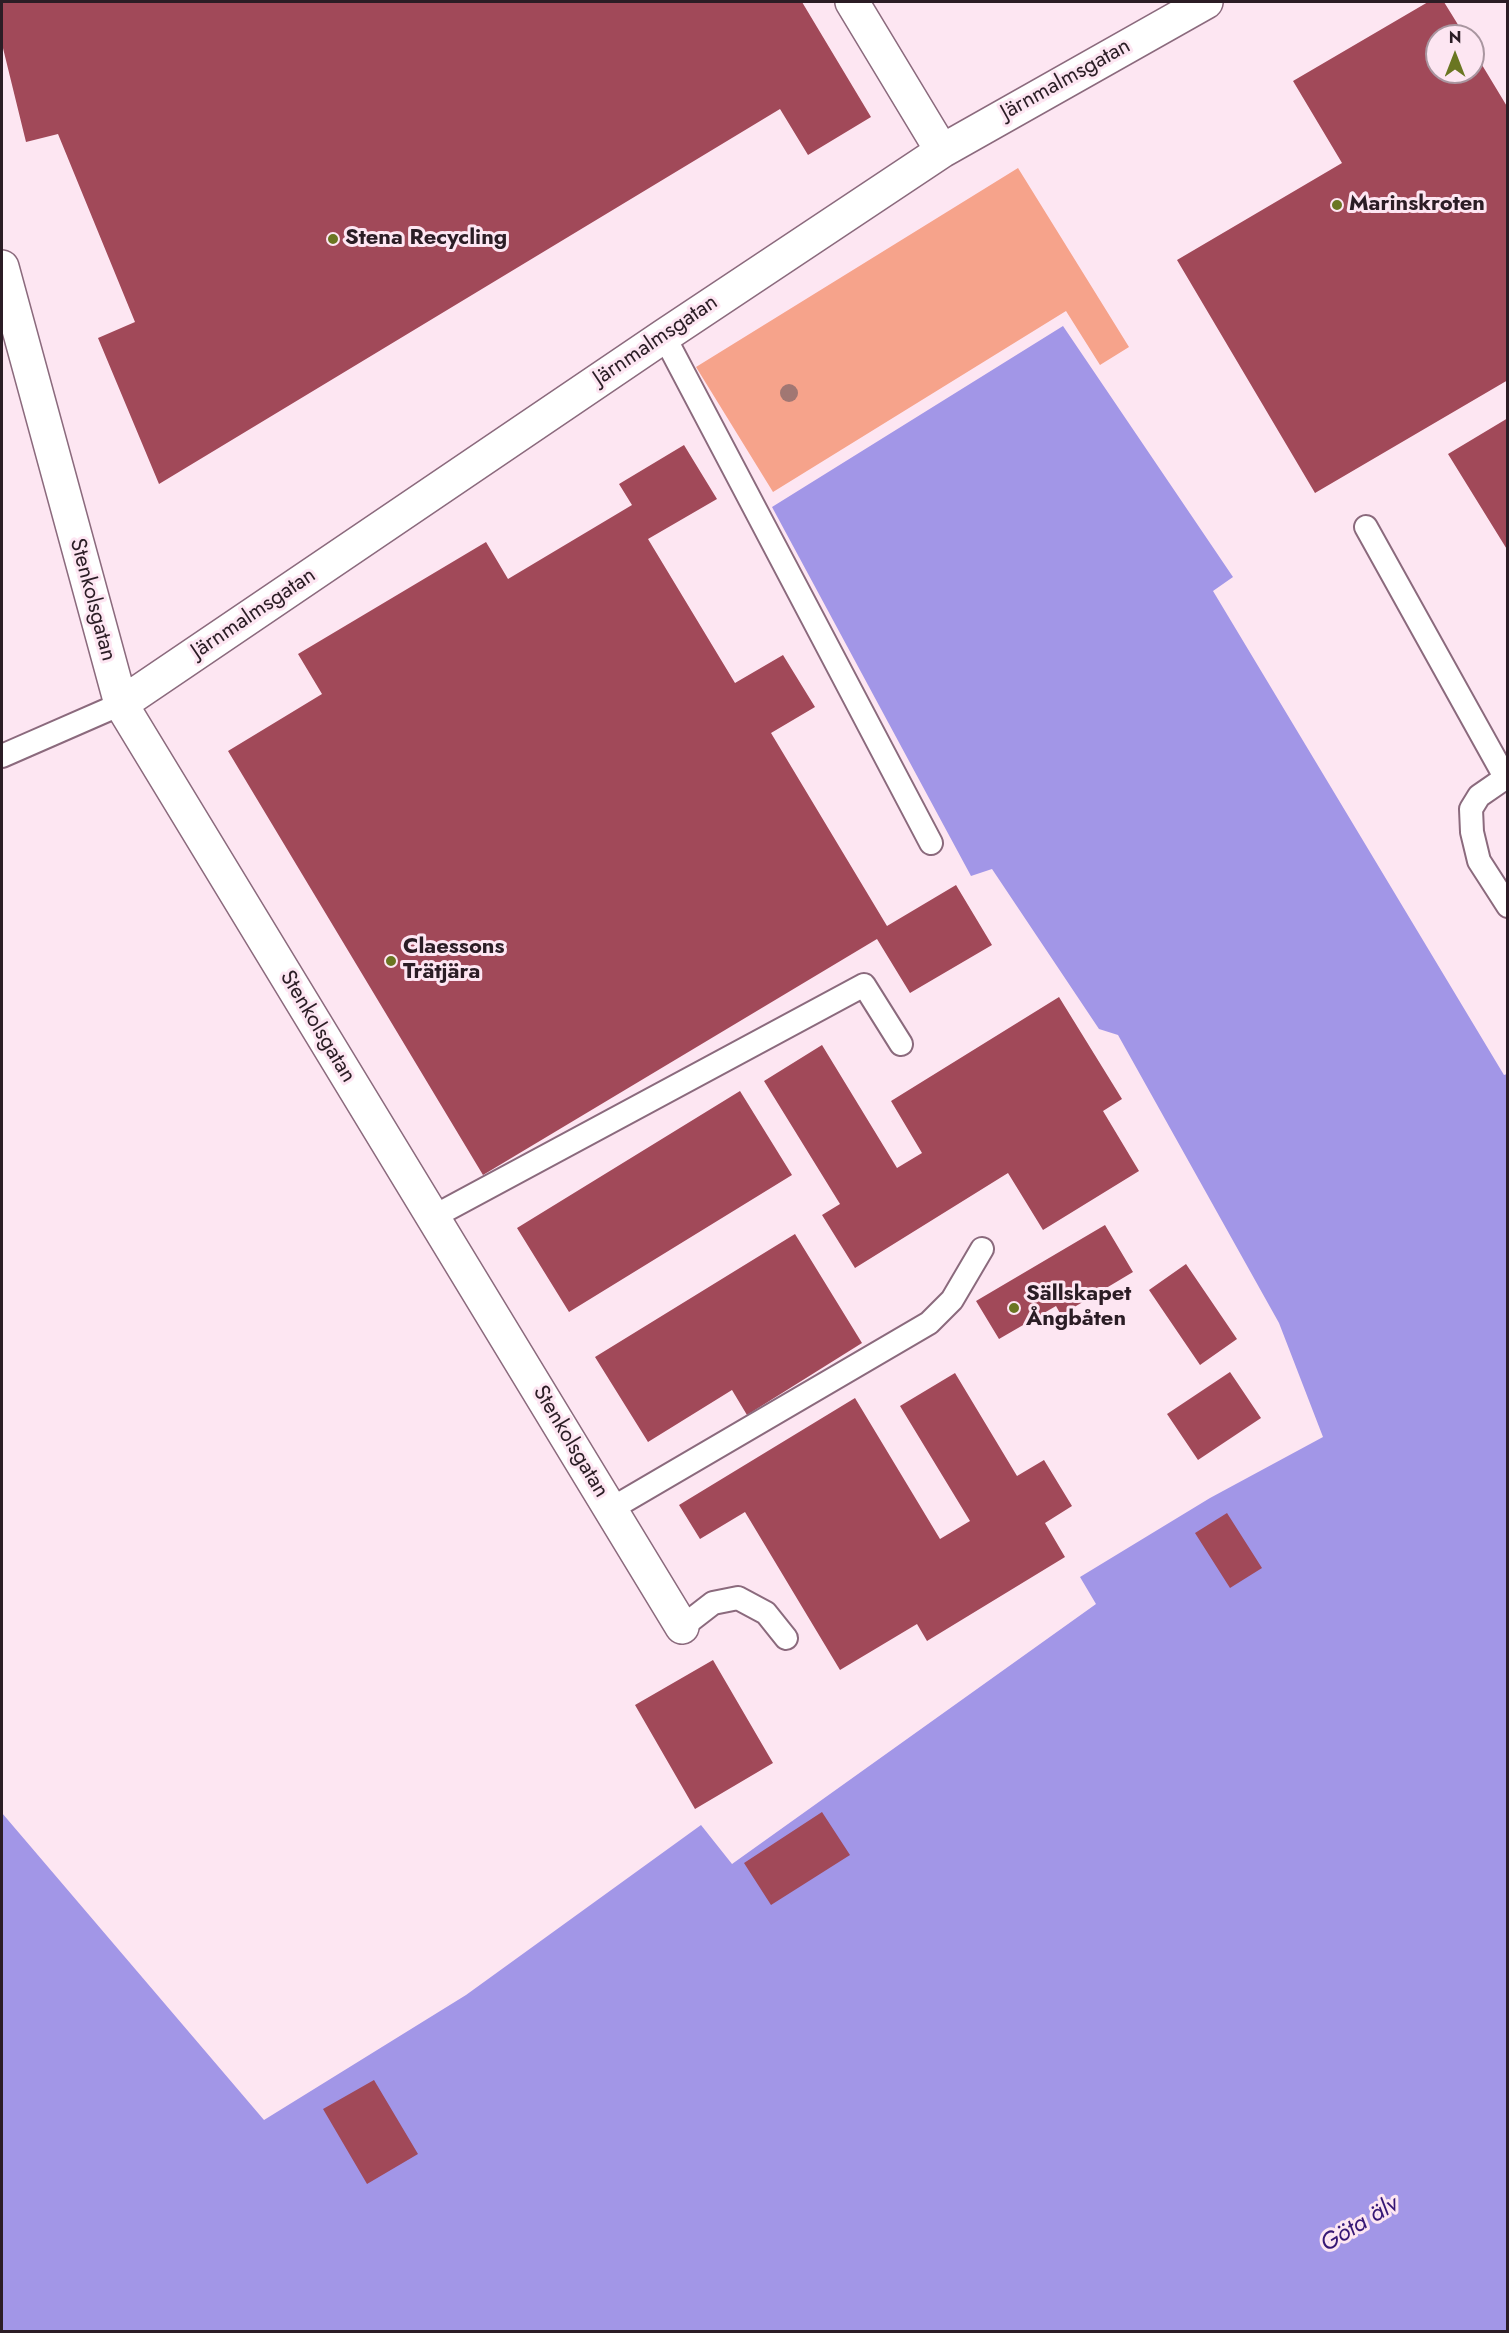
<!DOCTYPE html>
<html>
<head>
<meta charset="utf-8">
<style>
	body { margin:0 }
	#map { position:relative; width:1509px; height:2333px; overflow:hidden; background:#fde6f2; font-family:Jost,sans-serif }
	canvas { display:block }
	.frame { position:absolute; inset:0; border:3px solid #2b1d25; pointer-events:none }
	.north { position:absolute; left:1425px; top:24px; width:60px; height:60px; box-sizing:border-box; background:#fde6f2; border:2px solid #a996a0; border-radius:50%; rotate:0deg; font-size:16px; font-weight:700; line-height:24px; text-align:center; color:#2b1d25 }
	.north::after { content:''; display:block; margin:auto; width:21px; height:27px; background:#6a7622; clip-path:polygon(50% 0,100% 100%,50% 72%,0 100%) }
</style>
</head>
<body>
<div id="map">
<canvas width="1509" height="2333"></canvas>
<div class="frame"></div>
<div class="north">N</div>
</div>
<script>
const ctx = document.querySelector('canvas').getContext('2d');
ctx.lineJoin = 'round';
function fillPath(path, color) { ctx.fillStyle = color; ctx.fill(path, 'evenodd'); }
const poly = rows => new Path2D(rows.map(r => 'M' + r).join(''));
function stroke(path, color, width, dash) { ctx.strokeStyle = color; ctx.lineWidth = width; ctx.lineCap = dash ? 'butt' : 'round'; ctx.setLineDash(dash || []); ctx.stroke(path); }
function label(font, color, halo, rows, align = 'center') {
  ctx.font = font + ' Jost,sans-serif'; ctx.lineWidth = 6; ctx.setLineDash([]); ctx.textBaseline = 'middle'; ctx.strokeStyle = halo; ctx.fillStyle = color; for (const [text, x, y, turn = 0] of rows) {
    ctx.save(); ctx.translate(x, y); ctx.rotate((+turn || 0) * Math.PI / 180); ctx.textAlign = isNaN(turn) ? turn : align; if (halo) ctx.strokeText(text, 0, 0); ctx.fillText(text, 0, 0); ctx.restore();
  }
}
const green = poly([
	[1018,168,1129,347,1100,365,1066,311,773,492,696,367]
]);
const water = poly([
	[1063,326,1233,577,1213,591,1504,1075,1507,1074,1507,2331,2,2331,2,1813,264,2120,466,1995,701,1825,732,1864,1096,1604,1080,1577,1210,1498,1323,1437,1279,1323,1118,1035,1099,1029,992,869,971,876,772,507]
]);
const building = poly([
	[2,2,802,2,871,117,808,155,780,109,159,484,98,338,135,322,58,134,26,142,2,44],
	[1428,2,1444,2,1465,36,1437,36,1437,72,1473,72,1473,50,1508,108,1508,380,1315,493,1177,260,1342,163,1293,81],
	[1508,418,1508,551,1448,454],
	[684,445,717,499,648,539,735,683,783,655,815,707,771,733,887,926,956,885,992,945,910,993,877,939,483,1175,228,751,322,694,298,654,486,542,508,579,632,505,619,484],
	[1059,997,1122,1099,1103,1111,1139,1171,1043,1230,1008,1173,855,1268,822,1215,840,1204,764,1081,822,1045,897,1168,922,1153,891,1101],
	[740,1091,792,1175,569,1312,517,1228],
	[1105,1225,1133,1272,1061,1315,1056,1306,999,1339,976,1301],
	[795,1234,862,1343,747,1415,732,1390,648,1442,595,1357],
	[1186,1264,1237,1339,1200,1365,1149,1290],
	[1230,1372,1261,1418,1198,1460,1167,1414],
	[955,1373,1017,1476,1044,1460,1072,1506,1045,1523,1065,1557,927,1641,917,1624,840,1670,745,1512,700,1539,679,1505,855,1398,940,1539,970,1521,900,1406],
	[1227,1513,1262,1568,1230,1588,1195,1533],
	[713,1660,773,1763,695,1809,635,1705],
	[822,1812,850,1855,771,1905,744,1863],
	[374,2080,418,2154,367,2184,323,2109]
]);
const lane = poly([
	[664,336,931,843],
	[1366,527,1505,777],
	[2,756,121,704],
	[1508,776,1479,796,1471,809,1472,832,1479,861,1508,906],
	[433,1217,864,985,901,1044],
	[611,1509,929,1323,952,1300,982,1249],
	[682,1627,713,1603,738,1598,766,1613,786,1638]
]);
const street = poly([
	[852,2,942,151],
	[2,267,121,704,682,1627],
	[121,704,664,336,942,151,1206,2]
]);
const trees = [
	[789,393]
];
const markers = [
	[1337,205,6,"#6a7622"],
	[333,239,6,"#6a7622"],
	[391,961,6,"#6a7622"],
	[1014,1308,6,"#6a7622"]
];
const streetNames = [
	["Järnmalmsgatan",1066,80,-29],
	["Järnmalmsgatan",656,341,-34],
	["Stenkolsgatan",92,600,75],
	["Järnmalmsgatan",254,614,-34],
	["Stenkolsgatan",317,1027,59],
	["Stenkolsgatan",570,1442,59]
];
const poiNames = [
	["Marinskroten",1349,205],
	["Stena Recycling",345,239],
	["Claessons",403,948],
	["Trätjära",403,973],
	["Sällskapet",1026,1295],
	["Ångbåten",1026,1320]
];
const waterNames = [
	["Göta älv",1360,2225,-31]
];
fillPath(green, '#f6a38b');
fillPath(water, '#a296e7');
fillPath(building, '#a14959');
stroke(lane, '#8b6a7d', 26);
stroke(street, '#8b6a7d', 36);
stroke(lane, '#fff', 22);
stroke(street, '#fff', 33);
ctx.fillStyle = '#a17773';
for (const [x, y] of trees) { ctx.beginPath(); ctx.arc(x, y, 9, 0, 2 * Math.PI); ctx.fill(); }
for (const [x, y, r, color] of markers) { const dot = new Path2D(); dot.arc(x, y, r, 0, 2 * Math.PI); ctx.fillStyle = color; ctx.fill(dot); stroke(dot, '#fde6f2', 2); }
label('22px', '#2b1d25', '#fde6f2', streetNames);
label('bold 22px', '#2b1d25', '#fde6f2', poiNames, 'left');
label('italic 24px', '#361775', '#fde6f2', waterNames);
</script>
</body>
</html>
